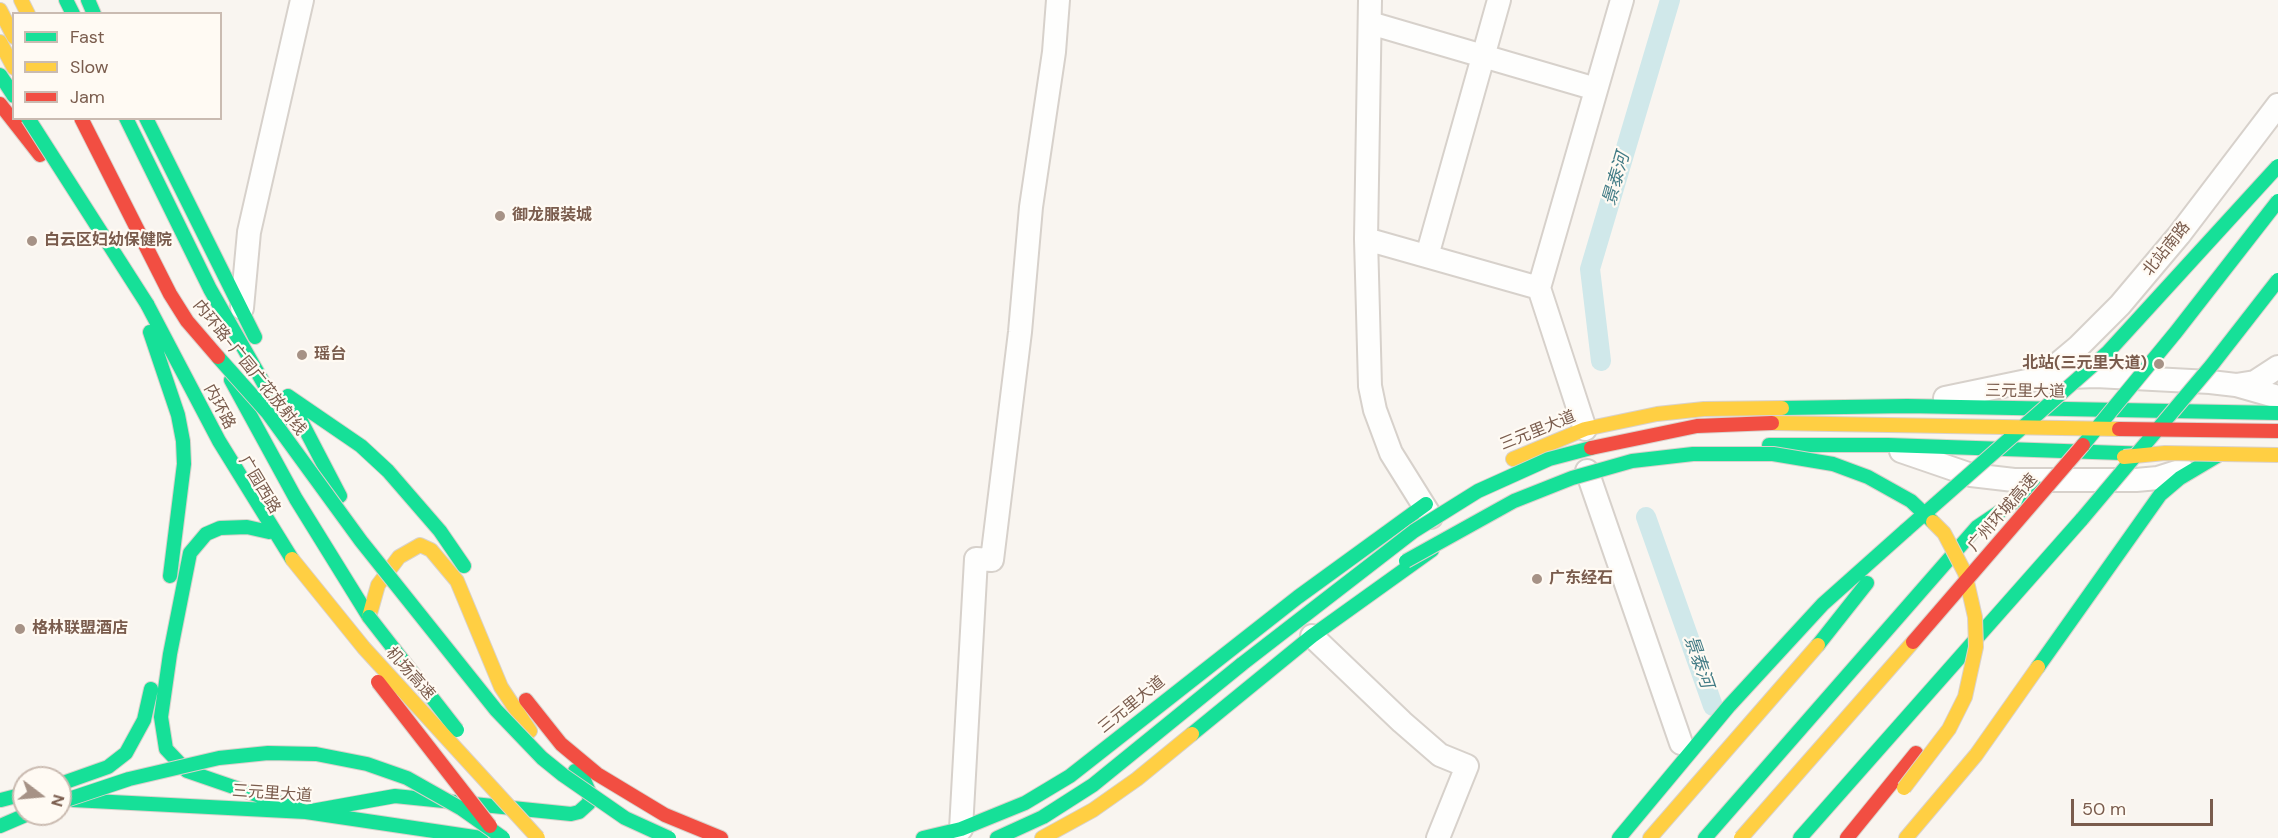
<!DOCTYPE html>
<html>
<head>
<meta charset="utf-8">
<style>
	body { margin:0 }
	#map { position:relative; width:2278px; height:838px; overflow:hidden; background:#f9f5f0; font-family:"DM Sans",sans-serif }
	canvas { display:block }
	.legend { position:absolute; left:12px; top:12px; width:210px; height:108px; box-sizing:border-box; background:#fffaf3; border:2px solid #cabbb1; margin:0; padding:8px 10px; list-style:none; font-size:18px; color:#7a5c4d }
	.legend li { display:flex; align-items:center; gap:12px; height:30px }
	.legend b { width:30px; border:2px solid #cabbb1 }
	.north { position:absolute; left:12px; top:766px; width:60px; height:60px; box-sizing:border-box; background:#fffaf3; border:2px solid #cabbb1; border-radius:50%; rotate:106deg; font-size:16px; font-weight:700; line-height:24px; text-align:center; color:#7a5c4d }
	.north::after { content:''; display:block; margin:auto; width:21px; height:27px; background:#a69286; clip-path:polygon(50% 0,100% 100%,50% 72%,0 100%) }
	.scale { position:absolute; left:2071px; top:799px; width:142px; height:27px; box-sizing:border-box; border:3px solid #7a5c4d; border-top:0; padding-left:8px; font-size:18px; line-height:21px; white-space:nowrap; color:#7a5c4d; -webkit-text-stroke:4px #fffaf3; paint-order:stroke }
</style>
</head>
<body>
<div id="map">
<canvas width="2278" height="838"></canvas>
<ul class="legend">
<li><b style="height:8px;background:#16e098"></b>Fast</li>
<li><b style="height:8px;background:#ffcf43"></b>Slow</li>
<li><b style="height:8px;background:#f24e42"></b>Jam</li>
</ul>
<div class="north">N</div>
<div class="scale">50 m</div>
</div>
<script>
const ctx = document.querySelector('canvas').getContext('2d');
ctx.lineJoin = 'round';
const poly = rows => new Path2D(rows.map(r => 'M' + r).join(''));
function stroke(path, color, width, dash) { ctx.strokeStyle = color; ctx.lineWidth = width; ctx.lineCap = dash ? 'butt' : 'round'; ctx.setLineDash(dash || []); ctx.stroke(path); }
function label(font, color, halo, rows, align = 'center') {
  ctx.font = font + ' "DM Sans","Noto Sans SC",sans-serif'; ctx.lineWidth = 4.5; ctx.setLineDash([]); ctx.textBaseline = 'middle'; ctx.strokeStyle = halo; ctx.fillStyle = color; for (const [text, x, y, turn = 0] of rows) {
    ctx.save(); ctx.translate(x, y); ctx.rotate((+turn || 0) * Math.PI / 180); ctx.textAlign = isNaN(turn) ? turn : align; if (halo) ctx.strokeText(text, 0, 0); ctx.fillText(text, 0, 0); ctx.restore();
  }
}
const canal = poly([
	[1601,361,1590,269,1670,0],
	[1646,517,1713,706]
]);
const street = poly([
	[1370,0,1366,239,1370,386,1375,410,1391,453,1431,517],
	[1370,23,1596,89],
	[1366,239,1539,288],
	[1427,256,1499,0],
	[242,308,249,232,302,0],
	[2041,378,2078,347,2120,305,2179,235,2278,105],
	[2236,385,2255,382,2278,367],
	[1945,398,2041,378,2096,376,2210,382,2236,385,2278,397],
	[1585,429,1539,288,1622,0],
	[1901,451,1971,475,2014,480,2136,480,2158,478,2183,470],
	[1587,471,1681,743],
	[1312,636,1402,722,1440,755,1467,766,1438,838],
	[961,829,976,559,992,560,1020,332,1031,207,1054,52,1058,0]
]);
const fast = poly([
	[66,0,73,14],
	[88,0,94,14],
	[0,75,14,96],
	[126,118,210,289,284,419],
	[146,118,255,337],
	[147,304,219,441,292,559],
	[150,332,178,415,183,441,184,464,170,576],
	[231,380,296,499,369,617],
	[288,396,361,446,388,471,440,531,464,566],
	[289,398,340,496],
	[1782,408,1907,406,2278,413],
	[1769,445,1888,445,2151,454],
	[269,532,247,527,220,528,206,534,190,553,170,654,161,717,166,749,187,771,306,812,395,796,571,814,579,812,589,803,590,794,584,780,575,771],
	[1818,645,1867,583],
	[2038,667,2160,495,2180,478,2217,456],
	[1192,734,1312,636,1432,550],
	[60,784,108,767,126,753,144,720,151,689],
	[1,800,24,794],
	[73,800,306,812,481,838],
	[0,826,28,814],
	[923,838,961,829,1025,803,1070,776,1298,597,1426,504],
	[997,838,1043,817,1093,785,1242,664],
	[1619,838,1729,706,1823,604,1906,530],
	[1705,838,1977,527,2036,487],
	[1800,838,2082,519]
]);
const slow = poly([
	[21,0,28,14],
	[0,10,14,37],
	[0,42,14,68],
	[1513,459,1585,429,1657,414,1704,409,1782,408],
	[369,617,378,585,399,557,420,545,431,550,457,581,501,687,530,731],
	[1042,838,1093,810,1137,779,1192,734],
	[1650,838,1818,645],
	[1906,838,1976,755,2038,667]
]);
const jam = poly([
	[0,104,40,155],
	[526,700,561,744,597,774,665,815,721,838],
	[1847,838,1916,753]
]);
const fastBridge = poly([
	[28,118,147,304],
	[218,357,267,412,361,541,496,710,542,758,563,775,625,818,669,838],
	[2083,445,2176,332,2278,201],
	[2082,519,2211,366,2278,280],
	[1906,530,2108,352,2278,166],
	[1406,561,1514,501,1572,478,1632,461,1693,454,1773,454,1833,464,1868,477,1911,501,1933,522],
	[369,617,457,730],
	[1242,664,1414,531,1478,491,1549,459,1591,448],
	[60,802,129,779,219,758,268,753,316,754,367,764,407,778,462,809,503,838]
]);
const slowBridge = poly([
	[1772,423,2119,429],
	[2124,457,2165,453,2278,455],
	[292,559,364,648,538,838],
	[1904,788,1949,729,1965,697,1976,647,1975,617,1965,573,1944,533,1933,522],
	[1741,838,1913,642]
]);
const jamBridge = poly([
	[81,118,170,294,187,321,218,357],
	[2119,429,2278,431],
	[1591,448,1697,426,1772,423],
	[1913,642,2083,445],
	[378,682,490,826]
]);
const markers = [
	[500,216,6,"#a69286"],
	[32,241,6,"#a69286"],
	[302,355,6,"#a69286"],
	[2159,364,6,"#a69286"],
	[1537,579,6,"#a69286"],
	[20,629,6,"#a69286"]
];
const poiNames = [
	["御龙服装城",512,216],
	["白云区妇幼保健院",44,241],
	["瑶台",314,355],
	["北站(三元里大道)",2147,364,"right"],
	["广东经石",1549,579],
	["格林联盟酒店",32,629]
];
const streetNames = [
	["北站南路",2167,249,-51],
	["内环路-广园广花放射线",249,368,51],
	["三元里大道",2025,392,1],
	["内环路",219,407,62],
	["三元里大道",1538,431,-22],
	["广园西路",259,485,59],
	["广州环城高速",2003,513,-49],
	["机场高速",410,674,48],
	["三元里大道",1132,705,-39],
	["三元里大道",272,794,4]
];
const waterNames = [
	["景泰河",1617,179,-74],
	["景泰河",1698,662,71]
];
stroke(canal, '#d0e8ea', 20);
stroke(street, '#d7d1cb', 26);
stroke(fast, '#d9d2cb', 16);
stroke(slow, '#d9d2cb', 16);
stroke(jam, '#d9d2cb', 16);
stroke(street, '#fefefd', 22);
stroke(fast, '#16e098', 14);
stroke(slow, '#ffcf43', 14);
stroke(jam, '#f24e42', 14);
stroke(fastBridge, '#dad1cc', 16, []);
stroke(slowBridge, '#dad1cc', 16, []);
stroke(jamBridge, '#dad1cc', 16, []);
stroke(fastBridge, '#16e098', 14);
stroke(slowBridge, '#ffcf43', 14);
stroke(jamBridge, '#f24e42', 14);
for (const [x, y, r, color] of markers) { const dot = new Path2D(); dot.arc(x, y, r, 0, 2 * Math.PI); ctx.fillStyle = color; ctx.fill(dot); stroke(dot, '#fffaf3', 2); }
label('bold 16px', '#7a5c4d', '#fffaf3', poiNames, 'left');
label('16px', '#7a5c4d', '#fffaf3', streetNames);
label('italic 18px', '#437c86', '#fffaf3', waterNames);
</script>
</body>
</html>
